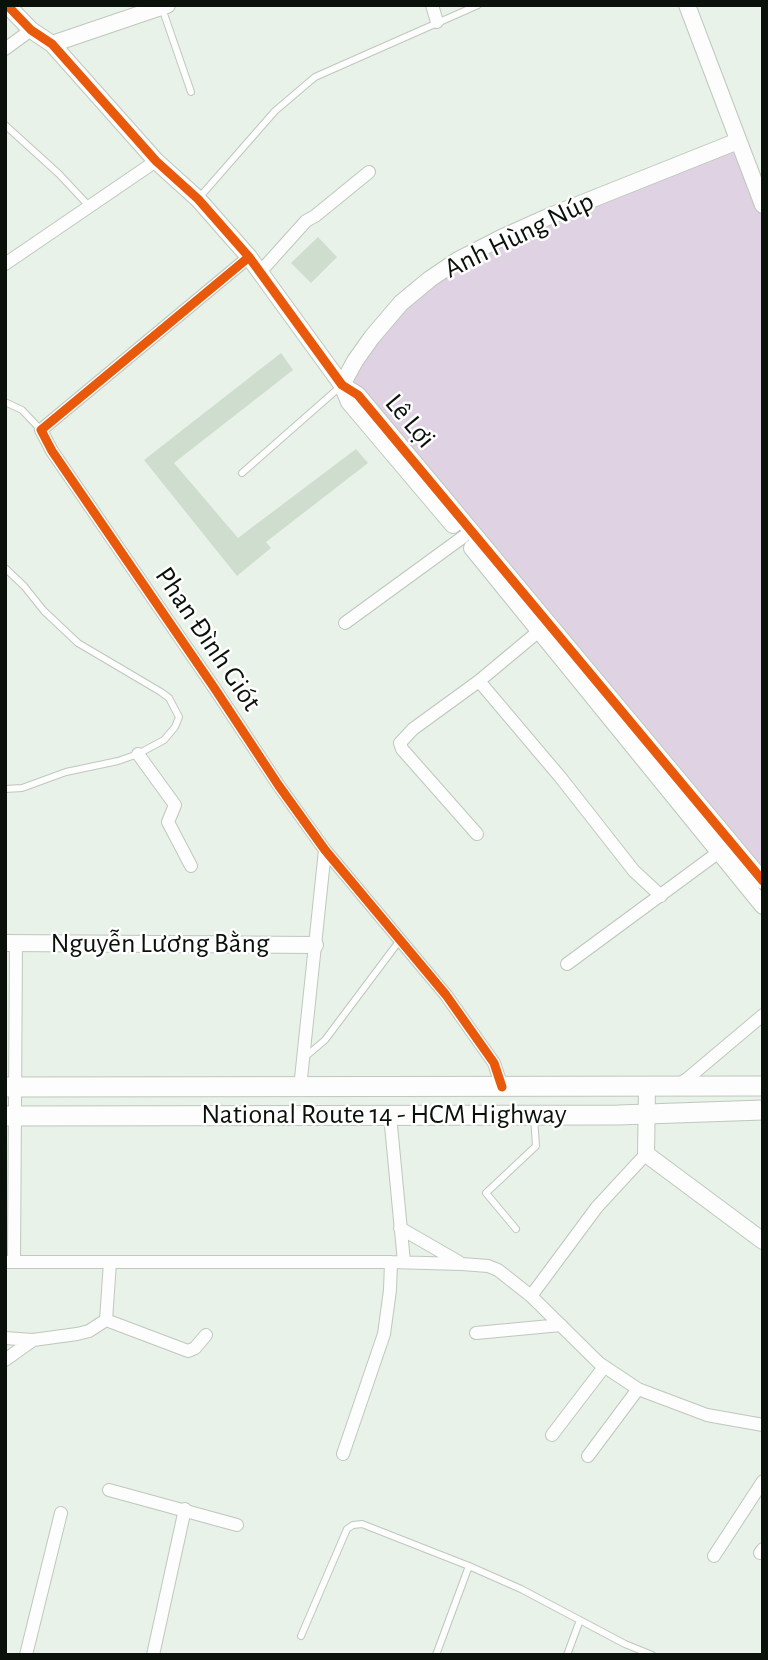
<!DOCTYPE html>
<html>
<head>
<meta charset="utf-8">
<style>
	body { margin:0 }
	#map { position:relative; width:768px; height:1660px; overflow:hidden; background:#e8f2e8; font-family:"Alegreya Sans",sans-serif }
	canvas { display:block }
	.frame { position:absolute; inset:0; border:7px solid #0a110a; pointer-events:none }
</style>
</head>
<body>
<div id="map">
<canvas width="768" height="1660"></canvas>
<div class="frame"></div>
</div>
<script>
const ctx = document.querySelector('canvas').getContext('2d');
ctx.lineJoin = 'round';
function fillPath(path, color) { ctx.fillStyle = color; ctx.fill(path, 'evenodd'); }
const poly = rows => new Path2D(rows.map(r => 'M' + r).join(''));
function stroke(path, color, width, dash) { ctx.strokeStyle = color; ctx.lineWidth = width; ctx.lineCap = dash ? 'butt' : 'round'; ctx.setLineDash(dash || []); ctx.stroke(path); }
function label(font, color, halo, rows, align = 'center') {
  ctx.font = font + ' "Alegreya Sans",sans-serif'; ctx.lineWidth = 5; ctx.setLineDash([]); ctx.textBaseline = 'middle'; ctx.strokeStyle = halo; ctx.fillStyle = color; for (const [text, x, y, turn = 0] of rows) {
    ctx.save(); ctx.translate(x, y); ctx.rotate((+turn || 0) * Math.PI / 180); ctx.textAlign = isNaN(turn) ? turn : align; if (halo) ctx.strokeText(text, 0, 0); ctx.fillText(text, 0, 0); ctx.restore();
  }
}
const green = poly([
	[742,150,763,216,763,881,342,385,430,279,653,174]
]);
const building = poly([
	[318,237,337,257,311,283,291,263],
	[281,353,293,370,174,463,238,538,356,449,368,463,266,542,271,548,237,576,144,460]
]);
const service = poly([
	[162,8,191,92],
	[5,125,59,174,89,206],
	[198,199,275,111,315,77,478,5],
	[5,402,22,410,41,430],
	[242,473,341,386],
	[5,568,24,586,44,611,78,643,161,692,169,698,179,717,175,727,164,740,138,754,118,761,66,772,22,788,5,789],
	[305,1057,325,1040,400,940],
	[516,1229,486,1193,536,1146,534,1117],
	[301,1636,347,1529,353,1525,362,1524,469,1566,521,1589,625,1644,652,1655],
	[436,1655,469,1566],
	[567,1655,580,1620]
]);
const minor = poly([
	[432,5,437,22],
	[5,49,31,30],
	[249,257,41,430,52,451,215,689,279,786,325,850,446,995,494,1063,502,1087],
	[5,264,156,161],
	[261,271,306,221,315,216,369,172],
	[345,623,463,537],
	[479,681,561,778,634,871,661,896],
	[138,754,175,805,168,822,191,866],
	[477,834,402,749,400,743,413,729,479,681,539,631],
	[567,964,719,852],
	[679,1084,687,1079,763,1015],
	[300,1088,325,850],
	[390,1115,404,1262],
	[646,1154,597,1207,531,1296,599,1363,638,1389,707,1415,763,1425],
	[400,1228,459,1262],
	[5,1262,391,1262,462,1264,488,1266,498,1270,531,1296],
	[14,1262,16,943],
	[106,1320,188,1351,195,1348,206,1335],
	[476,1333,561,1325],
	[5,1338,33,1340],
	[5,1360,33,1340,77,1334,89,1331,106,1320,110,1262],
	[552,1435,604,1367],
	[343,1454,384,1334,390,1290,391,1262],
	[588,1456,638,1389],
	[109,1490,237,1525],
	[760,1553,763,1549],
	[714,1556,763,1481],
	[26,1655,61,1513],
	[153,1655,185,1509]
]);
const tertiary = poly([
	[7,5,31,30,52,44,156,161,198,199,249,257,342,385,358,395,763,881],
	[687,5,763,205],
	[52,44,167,5],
	[342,385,349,402,453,525],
	[342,385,355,361,372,337,401,303,430,279,458,260,501,238,550,216,738,141],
	[472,548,763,906],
	[5,943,315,945],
	[647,1088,646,1154,763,1241]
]);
const primary = poly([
	[5,1087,763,1086],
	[5,1116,618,1115,763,1110]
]);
const cycleway = poly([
	[7,5,31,30,52,44,156,161,198,199,249,257,342,385,358,395,763,881],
	[249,257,41,430,52,451,215,689,279,786,325,850,446,995,494,1063,502,1087]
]);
const streetNames = [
	["Anh Hùng Núp",519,235,-26],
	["Lê Lợi",410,421,50],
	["Phan Đình Giót",208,639,56],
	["Nguyễn Lương Bằng",160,944],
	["National Route 14 - HCM Highway",384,1115]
];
fillPath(green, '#dfd3e3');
fillPath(building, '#cfddce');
stroke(service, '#bfc7be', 8);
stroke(minor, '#bfc7be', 14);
stroke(tertiary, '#bfc7be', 18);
stroke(primary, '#bfc7be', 21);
stroke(service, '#fcfdfc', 6);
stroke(minor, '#fcfdfc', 12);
stroke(tertiary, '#fcfdfc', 16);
stroke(primary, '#fcfdfc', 19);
stroke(cycleway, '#e8590c', 9);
label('28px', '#0a110a', '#fefefe', streetNames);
</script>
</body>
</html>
